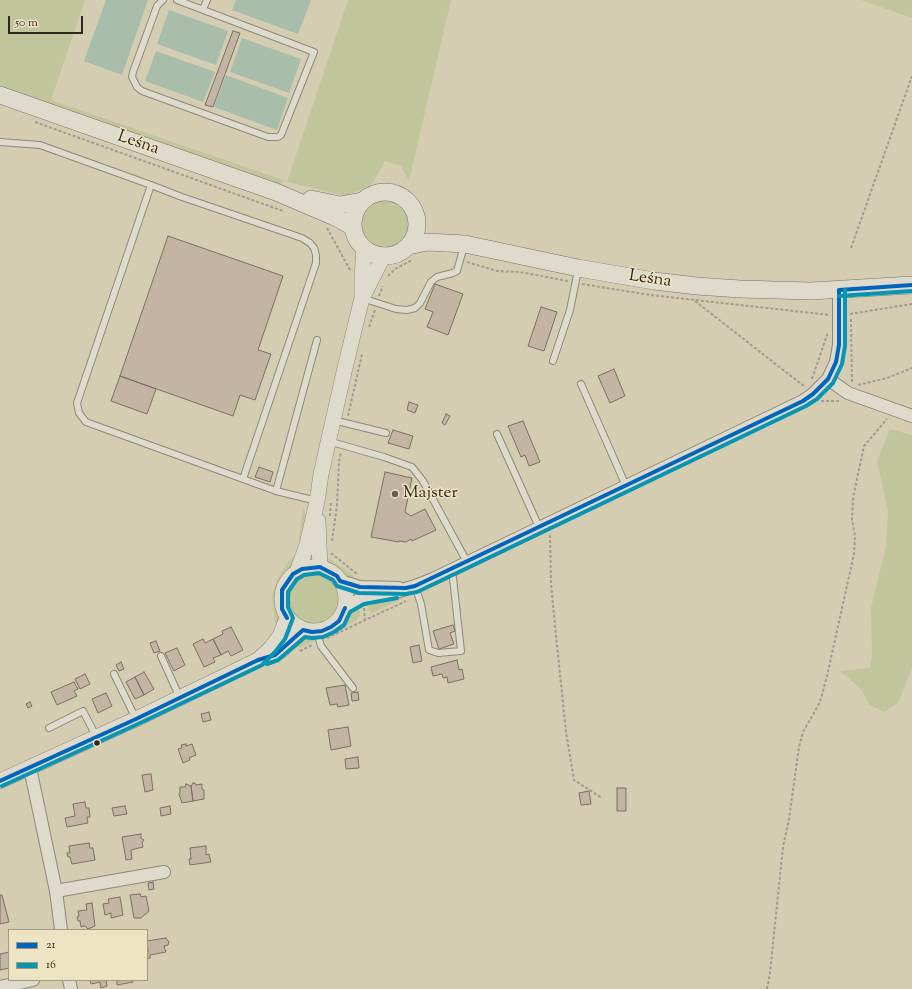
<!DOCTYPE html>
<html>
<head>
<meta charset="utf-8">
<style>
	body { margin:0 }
	#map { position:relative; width:912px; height:989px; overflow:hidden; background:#d5cdb2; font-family:"Sorts Mill Goudy",serif }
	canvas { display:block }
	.legend { position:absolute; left:8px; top:929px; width:140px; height:52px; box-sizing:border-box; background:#ede4c3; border:1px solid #a19880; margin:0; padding:5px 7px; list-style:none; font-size:12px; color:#2f261c }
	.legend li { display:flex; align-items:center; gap:8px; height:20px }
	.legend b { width:20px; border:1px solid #a19880 }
	.scale { position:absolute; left:8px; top:16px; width:75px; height:18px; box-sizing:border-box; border:2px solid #2f261c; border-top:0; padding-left:5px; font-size:12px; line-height:14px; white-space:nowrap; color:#2f261c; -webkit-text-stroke:3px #ede4c3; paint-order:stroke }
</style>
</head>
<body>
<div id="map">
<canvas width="912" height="989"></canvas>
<ul class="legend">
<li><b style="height:5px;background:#0065bd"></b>21</li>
<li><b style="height:5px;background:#0795b3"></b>16</li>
</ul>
<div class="scale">50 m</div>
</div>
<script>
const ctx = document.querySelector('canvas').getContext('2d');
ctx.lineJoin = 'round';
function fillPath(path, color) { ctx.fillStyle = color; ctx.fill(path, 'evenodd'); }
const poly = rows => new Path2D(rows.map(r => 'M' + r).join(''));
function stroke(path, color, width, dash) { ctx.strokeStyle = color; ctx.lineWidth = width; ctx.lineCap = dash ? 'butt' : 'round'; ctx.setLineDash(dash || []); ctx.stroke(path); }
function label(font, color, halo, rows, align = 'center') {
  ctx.font = font + ' "Sorts Mill Goudy",serif'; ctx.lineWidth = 3; ctx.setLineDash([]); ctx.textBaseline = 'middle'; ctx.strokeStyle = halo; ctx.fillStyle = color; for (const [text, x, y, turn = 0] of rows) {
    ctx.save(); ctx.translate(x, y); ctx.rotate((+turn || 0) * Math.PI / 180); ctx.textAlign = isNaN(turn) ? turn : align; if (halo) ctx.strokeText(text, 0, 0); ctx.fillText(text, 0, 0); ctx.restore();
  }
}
const green = poly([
	[0,0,85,0,51,100,283,180,282,188,0,89],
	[348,0,451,0,409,181,401,166,385,161,372,184,346,196,287,182],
	[861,0,912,0,912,18],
	'360 223a25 25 0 1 1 50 0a25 25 0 1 1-50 0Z',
	[890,429,912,435,912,668,898,703,884,712,869,705,861,689,840,671,870,668,872,656,871,608,886,546,888,512,877,461],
	[303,508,307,517,301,543,299,538],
	[296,555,290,569,284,575,278,585,276,604,281,619,280,627,275,622,274,615,272,595,274,589,278,578,290,559],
	[327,557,352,574,356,582,347,578,329,563,326,560],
	'282 599a32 32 0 1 1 64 0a32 32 0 1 1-64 0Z',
	[412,594,372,613,369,611,368,600,399,597],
	[358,603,360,615,356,621,322,637,322,635,331,632,339,626,344,621,349,612],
	[308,636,312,636,315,641,301,647,299,647,293,643,302,637]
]);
const water = poly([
	[106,0,148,0,122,75,84,61],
	[236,0,311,0,298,34,232,10],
	[169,10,228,31,216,65,157,44],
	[242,38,301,59,289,93,230,72],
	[156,51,215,72,203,102,145,81],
	[226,75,288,98,277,130,214,107]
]);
const building = poly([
	[233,31,240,33,213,107,205,105,233,31],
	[168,236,283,276,258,350,271,354,255,400,240,395,233,416,120,376,168,236],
	[435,284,463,294,448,335,427,327,433,312,425,309,435,284],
	[541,307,557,312,544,351,528,346,541,307],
	[614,369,625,396,610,403,598,376,614,369],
	[120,376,156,389,147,414,111,401,120,376],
	[409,402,418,405,415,413,407,410,409,402],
	[446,414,450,416,445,425,442,423,446,414],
	[523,421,540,462,529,466,525,455,521,457,508,426,523,421],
	[393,430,413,436,409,449,388,443,393,430],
	[259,467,273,472,270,482,255,477,259,467],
	[385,472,412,478,405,512,411,516,425,509,436,530,412,541,411,539,406,542,399,541,399,542,371,537,385,472],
	[453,625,455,631,450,633,454,644,439,649,433,631,453,625],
	[231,627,243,650,231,656,228,651,221,655,213,639,223,634,222,631,231,627],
	[203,639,205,643,213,639,221,655,213,658,215,662,204,667,193,644,203,639],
	[156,641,160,651,154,653,150,643,156,641],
	[419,645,422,661,413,663,410,647,419,645],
	[177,648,185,665,174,671,165,653,177,648],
	[457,660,459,670,462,669,464,679,448,683,447,677,443,678,442,674,433,676,431,667,457,660],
	[121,662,124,669,119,671,116,665,121,662],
	[144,672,154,689,144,695,135,677,144,672],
	[85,674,90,684,80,689,75,679,85,674],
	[135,677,144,695,135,699,126,682,135,677],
	[74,682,78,689,74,691,77,696,57,705,51,692,74,682],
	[345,685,349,705,338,707,337,704,330,705,326,688,345,685],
	[358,692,359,700,352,701,351,693,358,692],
	[106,693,112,706,98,713,92,699,106,693],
	[30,702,32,706,28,708,26,704,30,702],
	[209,712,211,720,203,722,201,714,209,712],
	[348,727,351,746,331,750,328,730,348,727],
	[186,744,186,746,192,744,196,755,189,758,190,760,183,763,178,749,182,748,181,745,186,744],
	[358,757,359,768,346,769,345,759,358,757],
	[151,774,153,790,145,792,142,775,151,774],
	[193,783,195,783,196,785,202,784,202,789,204,790,204,799,193,801,191,786,192,785,193,783],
	[186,784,191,786,193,801,182,803,179,794,180,792,180,787,185,787,186,784],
	[617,788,626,788,626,811,617,811,617,788],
	[589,791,591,804,581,805,579,793,589,791],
	[85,802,86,808,89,808,90,817,87,817,88,823,67,827,65,818,75,816,73,804,85,802],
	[125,806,127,814,114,816,112,808,125,806],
	[170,806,171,814,161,816,160,808,170,806],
	[141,834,141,838,144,840,142,843,143,847,131,850,132,859,126,860,122,837,141,834],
	[89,843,90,848,93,848,95,860,72,864,70,857,68,857,67,853,70,853,69,846,89,843],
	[206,846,206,855,209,854,211,862,190,865,189,859,191,859,190,848,206,846],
	[153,882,154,889,149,890,148,883,153,882],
	[140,894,141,897,146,896,149,911,141,918,134,918,130,895,140,894],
	[0,895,2,895,9,922,0,924,0,895],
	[120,897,123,915,111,918,111,913,105,915,103,904,109,903,108,899,120,897],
	[92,903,95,926,88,929,85,926,81,927,80,921,78,921,77,917,79,916,78,911,87,910,86,904,92,903],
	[166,938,169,942,168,945,164,946,166,952,150,955,150,958,147,959,148,950,147,941,166,938],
	[9,952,9,968,0,970,0,954,9,952],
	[90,980,106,980,107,986,101,988,100,982,91,984,90,980],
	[117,980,132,980,133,982,117,985,117,980]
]);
const path = poly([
	[35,122,283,211],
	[327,228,350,270],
	[851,248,912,76],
	[467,262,497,271,520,272,568,281],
	[388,276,395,269,412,260],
	[582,284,650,295,830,315],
	[379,296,383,286],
	[695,301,805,387],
	[850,314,912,304],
	[851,319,852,383],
	[369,327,375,310],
	[812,379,828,332],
	[858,385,887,378,912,368],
	[821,401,839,401],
	[348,416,362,354],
	[330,516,331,501],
	[550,535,551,583,555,626,566,732,574,780,602,798],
	[332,541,337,505,339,462,341,452],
	[331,553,357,574],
	[364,608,365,621],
	[327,638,406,601],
	[300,651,312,645],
	[767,989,770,973,783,847,789,819,799,747,803,732,820,702,827,676,854,554,855,536,852,520,853,498,864,446,887,419]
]);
const service = poly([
	[163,0,157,6,133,72,132,77,137,87,142,91,268,137,278,137,281,135,314,52,177,0],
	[203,9,207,0],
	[0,142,40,145,151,185,182,197,302,238,310,243,314,248,316,255,316,263,243,479,86,422,79,413,77,403,151,185],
	[362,298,396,309,407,310,415,308,420,303,431,282,437,277,453,273,457,271,464,246],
	[553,361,570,310,578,270],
	[581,384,626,486],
	[333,420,386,433],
	[497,434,539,527],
	[328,441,384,457,412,467,423,481,467,562],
	[243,479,276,491,317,340],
	[276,491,317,501],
	[415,586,421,604,429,650,438,653,461,651,452,569],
	[317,632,321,646,353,688],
	[161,656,180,698],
	[114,674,136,719],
	[49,728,83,711,96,736]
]);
const minor = poly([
	[828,379,848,393,912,416],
	[340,581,360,587,399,588],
	[345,608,362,598,389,594,415,586,433,579,803,401,813,394,828,379,836,362,839,345,839,290],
	[30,768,56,891,61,930],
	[56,891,164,872],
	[69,980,71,989],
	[0,987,33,980]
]);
const tertiary = poly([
	[362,297,362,276,364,248],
	[318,521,320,567],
	'282 599a32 32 0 1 1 64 0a32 32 0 1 1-64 0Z',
	[297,572,306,548,317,502,321,474,344,372,362,298,384,255],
	[271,656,282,650,303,630],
	[0,781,136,719,258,660,271,648,280,636,287,618]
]);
const secondary = poly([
	[0,95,276,192,337,218,353,227],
	'353 224a32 32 0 1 1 64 0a32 32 0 1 1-64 0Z',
	[311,199,340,205,362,201],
	[408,246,427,242,465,244,578,268,654,281,697,286,740,289,811,291,912,285]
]);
const bus1 = poly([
	[839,290,912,285],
	[340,581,360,587,406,588,415,586,803,401,813,394,828,379,836,362,839,345,839,290],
	[287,618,282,609,282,590,293,574,302,569,320,567,337,576,340,581],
	[303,630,312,632,322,631,331,627,339,621,345,608],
	[0,781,136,719,258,660,275,655,303,630]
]);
const bus2 = poly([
	[839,296,912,291],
	[267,664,278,660,305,637,312,638,323,637,334,632,344,625,350,612,364,604,397,598],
	[2,786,138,724,262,665,275,652,285,639,293,618,288,607,288,592,297,579,304,575,319,573,333,580,337,586,359,593,406,594,417,592,806,406,817,399,833,383,842,364,845,346,845,290]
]);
const markers = [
	[395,494,4,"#696050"],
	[97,743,3.5,"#2f261c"]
];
const streetNames = [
	["Leśna",138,144,19],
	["Leśna",650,280,8]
];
const poiNames = [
	["Majster",403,494]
];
fillPath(green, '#c1c59b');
fillPath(water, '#a8beab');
fillPath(building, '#c4b4a3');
stroke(building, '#767163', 1);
stroke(service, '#8d8878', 8);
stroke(minor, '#8d8878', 14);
stroke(tertiary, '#8d8878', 16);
stroke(secondary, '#767163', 18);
stroke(path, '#9f9c91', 2, [3, 2]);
stroke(service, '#dedacc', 6);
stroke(minor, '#dedacc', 12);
stroke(tertiary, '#dedacc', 15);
stroke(secondary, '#dedacc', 17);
stroke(bus1, '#0065bd', 4);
stroke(bus2, '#0795b3', 4);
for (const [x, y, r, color] of markers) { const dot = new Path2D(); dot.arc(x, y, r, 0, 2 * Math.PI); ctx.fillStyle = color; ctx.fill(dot); stroke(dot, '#ede4c3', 1.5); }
label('17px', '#2f261c', '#ede4c3', streetNames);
label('17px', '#2f261c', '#ede4c3', poiNames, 'left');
</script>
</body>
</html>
